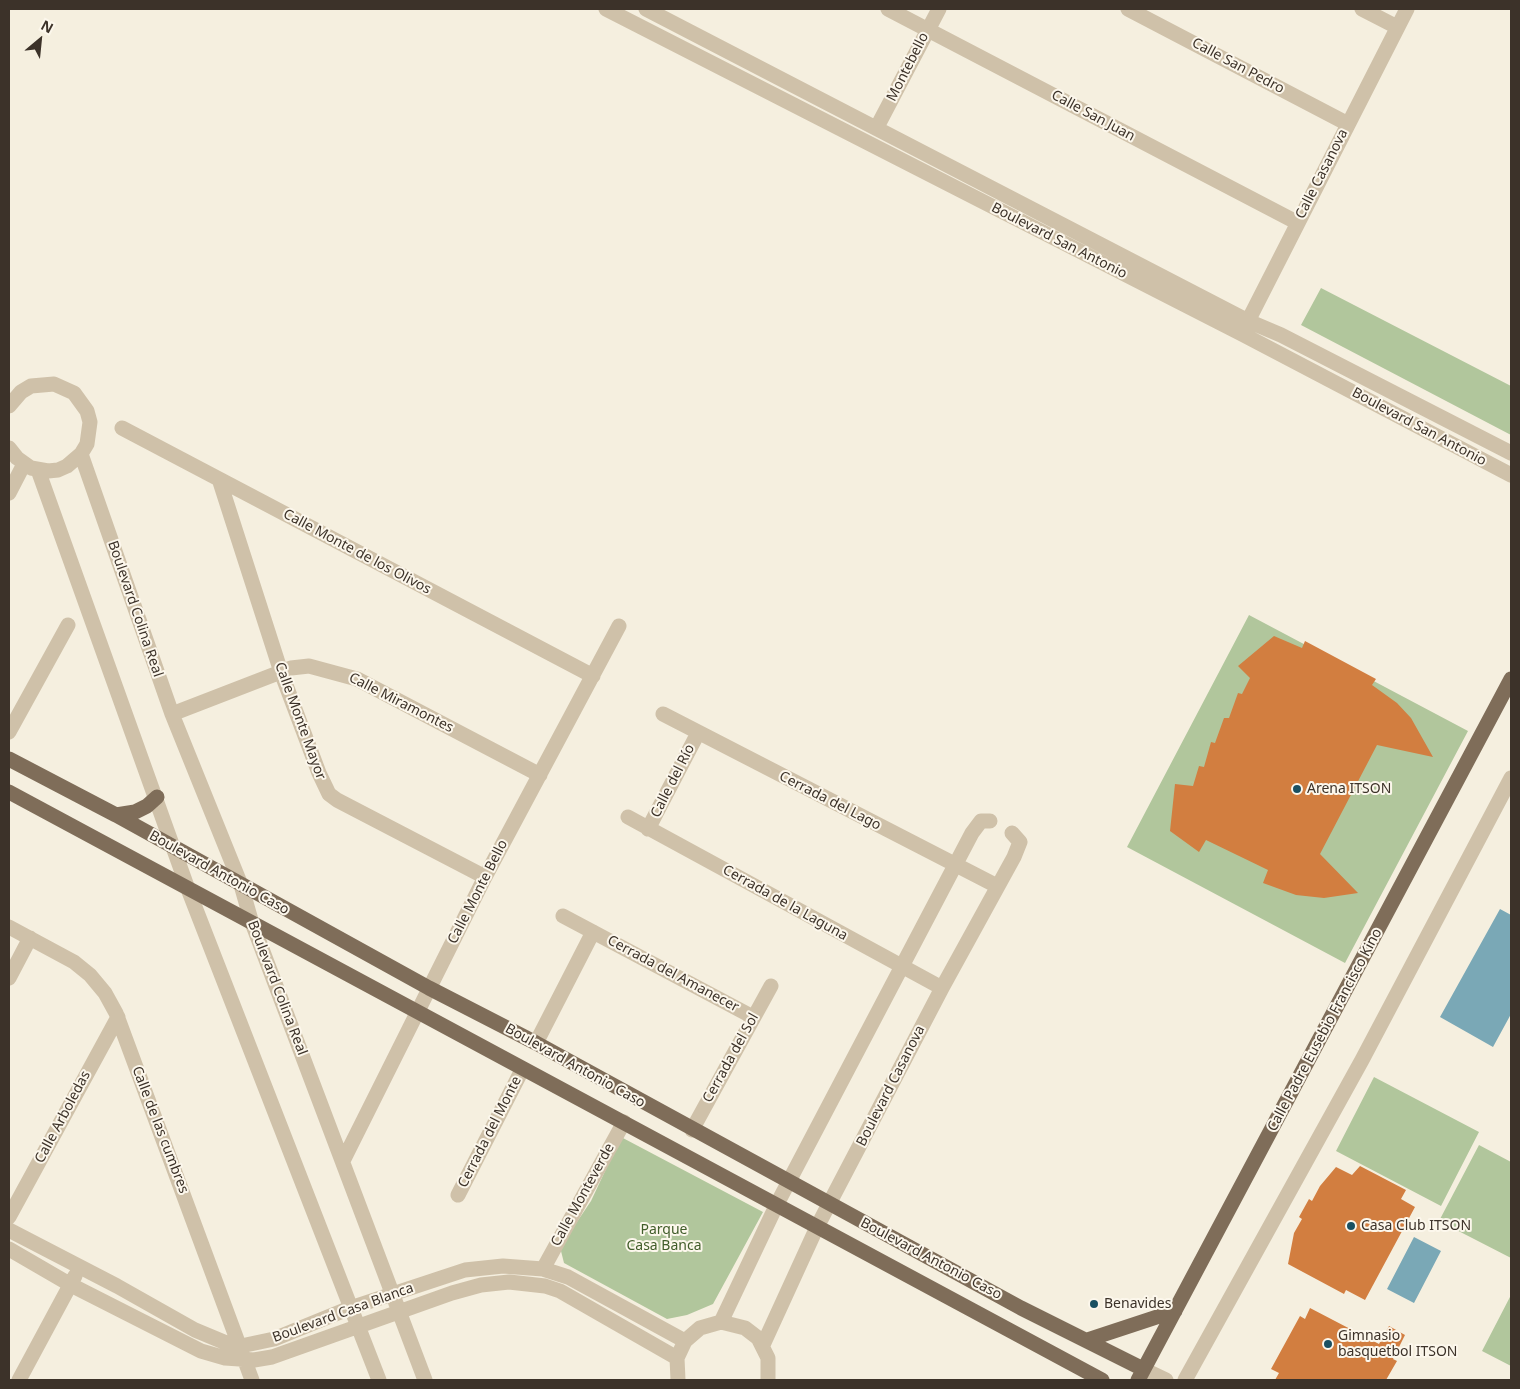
<!DOCTYPE html>
<html>
<head>
<meta charset="utf-8">
<style>
	body { margin:0 }
	#map { position:relative; width:1520px; height:1389px; overflow:hidden; background:#f5efdf; font-family:"Noto Sans",sans-serif }
	canvas { display:block }
	.frame { position:absolute; inset:0; border:10px solid #3c3229; pointer-events:none }
	.north { position:absolute; left:15px; top:15px; width:50px; height:50px; -webkit-text-stroke:4px #fcf7ec; paint-order:stroke; rotate:28deg; font-size:14px; font-weight:700; line-height:20px; text-align:center; color:#3c3229 }
	.north::after { content:''; display:block; margin:auto; width:18px; height:22px; background:#3c3229; clip-path:polygon(50% 0,100% 100%,50% 72%,0 100%) }
</style>
</head>
<body>
<div id="map">
<canvas width="1520" height="1389"></canvas>
<div class="frame"></div>
<div class="north">N</div>
</div>
<script>
const ctx = document.querySelector('canvas').getContext('2d');
ctx.lineJoin = 'round';
function fillPath(path, color) { ctx.fillStyle = color; ctx.fill(path, 'evenodd'); }
const poly = rows => new Path2D(rows.map(r => 'M' + r).join(''));
function stroke(path, color, width, dash) { ctx.strokeStyle = color; ctx.lineWidth = width; ctx.lineCap = dash ? 'butt' : 'round'; ctx.setLineDash(dash || []); ctx.stroke(path); }
function label(font, color, halo, rows, align = 'center') {
  ctx.font = font + ' "Noto Sans",sans-serif'; ctx.lineWidth = 4; ctx.setLineDash([]); ctx.textBaseline = 'middle'; ctx.strokeStyle = halo; ctx.fillStyle = color; for (const [text, x, y, turn = 0] of rows) {
    ctx.save(); ctx.translate(x, y); ctx.rotate((+turn || 0) * Math.PI / 180); ctx.textAlign = isNaN(turn) ? turn : align; if (halo) ctx.strokeText(text, 0, 0); ctx.fillText(text, 0, 0); ctx.restore();
  }
}
const green = poly([
	[1321,288,1511,386,1511,435,1301,325],
	[1249,615,1468,731,1345,963,1127,847],
	[1374,1077,1479,1132,1441,1206,1336,1151],
	[621,1137,763,1212,713,1304,687,1315,667,1319,564,1263,560,1247,591,1201],
	[1479,1145,1511,1162,1511,1258,1439,1221],
	[1511,1295,1511,1366,1482,1351]
]);
const water = poly([
	[1500,909,1511,915,1511,1014,1493,1047,1440,1017],
	[1414,1237,1441,1251,1414,1303,1387,1289]
]);
const building = poly([
	[1274,636,1302,648,1305,641,1376,679,1372,685,1397,703,1411,718,1433,757,1377,745,1320,854,1358,893,1324,898,1296,895,1263,883,1268,870,1206,840,1199,852,1170,831,1175,784,1193,786,1199,766,1204,767,1211,742,1215,743,1224,718,1229,718,1238,693,1242,694,1250,678,1238,666],
	[1360,1166,1406,1190,1401,1199,1415,1207,1365,1300,1346,1290,1344,1294,1288,1264,1294,1233,1302,1219,1299,1217,1309,1199,1312,1201,1320,1186,1336,1167,1352,1175],
	[1310,1308,1379,1344,1389,1326,1405,1335,1393,1359,1397,1361,1386,1380,1275,1380,1279,1373,1271,1369,1300,1316,1305,1319]
]);
const minor = poly([
	[606,9,1242,334,1511,475],
	[646,9,1248,321,1281,335,1511,453],
	[888,9,1298,223],
	[1128,9,1348,124],
	[1362,9,1397,27],
	[877,127,939,9],
	[1248,321,1407,9],
	[9,406,21,392,31,386,54,384,74,393,87,411,90,422,87,444,81,454,67,466,58,470,48,471,31,468,17,458,9,448],
	[122,428,593,676],
	[81,454,172,714,241,885,251,920,425,1380],
	[38,470,188,889,379,1380],
	[219,479,281,672,319,773,329,794,337,800,485,877],
	[9,493,24,464],
	[172,714,291,668,309,666,357,679,540,775],
	[663,714,997,886],
	[9,732,68,625],
	[628,817,942,988],
	[648,829,698,733],
	[563,916,753,1017],
	[9,927,74,962,90,975,105,993,116,1013,252,1380],
	[9,978,30,938],
	[536,1043,593,932],
	[692,1130,771,986],
	[343,1161,485,877,619,626],
	[458,1195,522,1070],
	[9,1217,118,1017],
	[9,1230,117,1286,195,1330,231,1345,241,1346,274,1339,350,1308,465,1270,503,1266,543,1269,568,1277,685,1341],
	[9,1249,71,1285,201,1351,225,1358,254,1360,272,1357,452,1293,481,1285,509,1282,545,1286,560,1291,677,1358],
	[543,1269,624,1122],
	[721,1322,777,1204,972,833,981,821,990,821],
	[763,1345,817,1227,942,988,1014,857,1020,842,1012,833],
	[1143,1369,1166,1380],
	[19,1380,75,1276],
	[678,1380,677,1358,685,1341,700,1328,721,1322,745,1328,758,1338,768,1358,768,1380],
	[1185,1380,1362,1060,1511,778]
]);
const major = poly([
	[9,759,116,815,429,988,536,1043,1021,1308,1143,1369],
	[9,792,1102,1380],
	[116,815,135,812,147,806,157,797],
	[1087,1340,1175,1311],
	[1138,1380,1511,679]
]);
const markers = [
	[1297,789,5,"#1a5062"],
	[1351,1226,5,"#1a5062"],
	[1094,1304,5,"#1a5062"],
	[1328,1344,5,"#1a5062"]
];
const streetNames = [
	["Calle San Pedro",1238,66,28],
	["Montebello",908,67,-63],
	["Calle San Juan",1093,116,28],
	["Calle Casanova",1322,174,-63],
	["Boulevard San Antonio",1059,241,27],
	["Boulevard San Antonio",1419,427,28],
	["Calle Monte de los Olivos",357,552,28],
	["Boulevard Colina Real",135,609,71],
	["Calle Miramontes",401,703,27],
	["Calle Monte Mayor",300,721,70],
	["Calle del Río",673,781,-63],
	["Cerrada del Lago",830,801,27],
	["Boulevard Antonio Caso",219,873,29],
	["Calle Monte Bello",478,892,-63],
	["Cerrada de la Laguna",785,903,29],
	["Cerrada del Amanecer",673,974,28],
	["Boulevard Colina Real",277,988,69],
	["Calle Padre Eusebio Francisco Kino",1325,1030,-62],
	["Cerrada del Sol",731,1058,-61],
	["Boulevard Antonio Caso",575,1066,29],
	["Boulevard Casanova",891,1086,-63],
	["Calle Arboledas",63,1117,-62],
	["Calle de las cumbres",160,1130,69],
	["Cerrada del Monte",490,1132,-63],
	["Calle Monteverde",583,1195,-61],
	["Boulevard Antonio Caso",931,1259,28],
	["Boulevard Casa Blanca",343,1313,-20]
];
const poiNames = [
	["Arena ITSON",1307,789],
	["Casa Club ITSON",1361,1226],
	["Benavides",1104,1304],
	["Gimnasio",1338,1336],
	["basquetbol ITSON",1338,1352]
];
const parkNames = [
	["Parque",664,1230],
	["Casa Banca",664,1246]
];
fillPath(green, '#b1c69c');
fillPath(water, '#7aa8b6');
fillPath(building, '#d27e40');
stroke(minor, '#cfc1a9', 15);
stroke(major, '#7f6d59', 15);
for (const [x, y, r, color] of markers) { const dot = new Path2D(); dot.arc(x, y, r, 0, 2 * Math.PI); ctx.fillStyle = color; ctx.fill(dot); stroke(dot, '#fcf7ec', 2); }
label('14px', '#3c3229', '#fcf7ec', streetNames);
label('14px', '#3c3229', '#fcf7ec', poiNames, 'left');
label('14px', '#415d2a', '#fcf7ec', parkNames);
</script>
</body>
</html>
